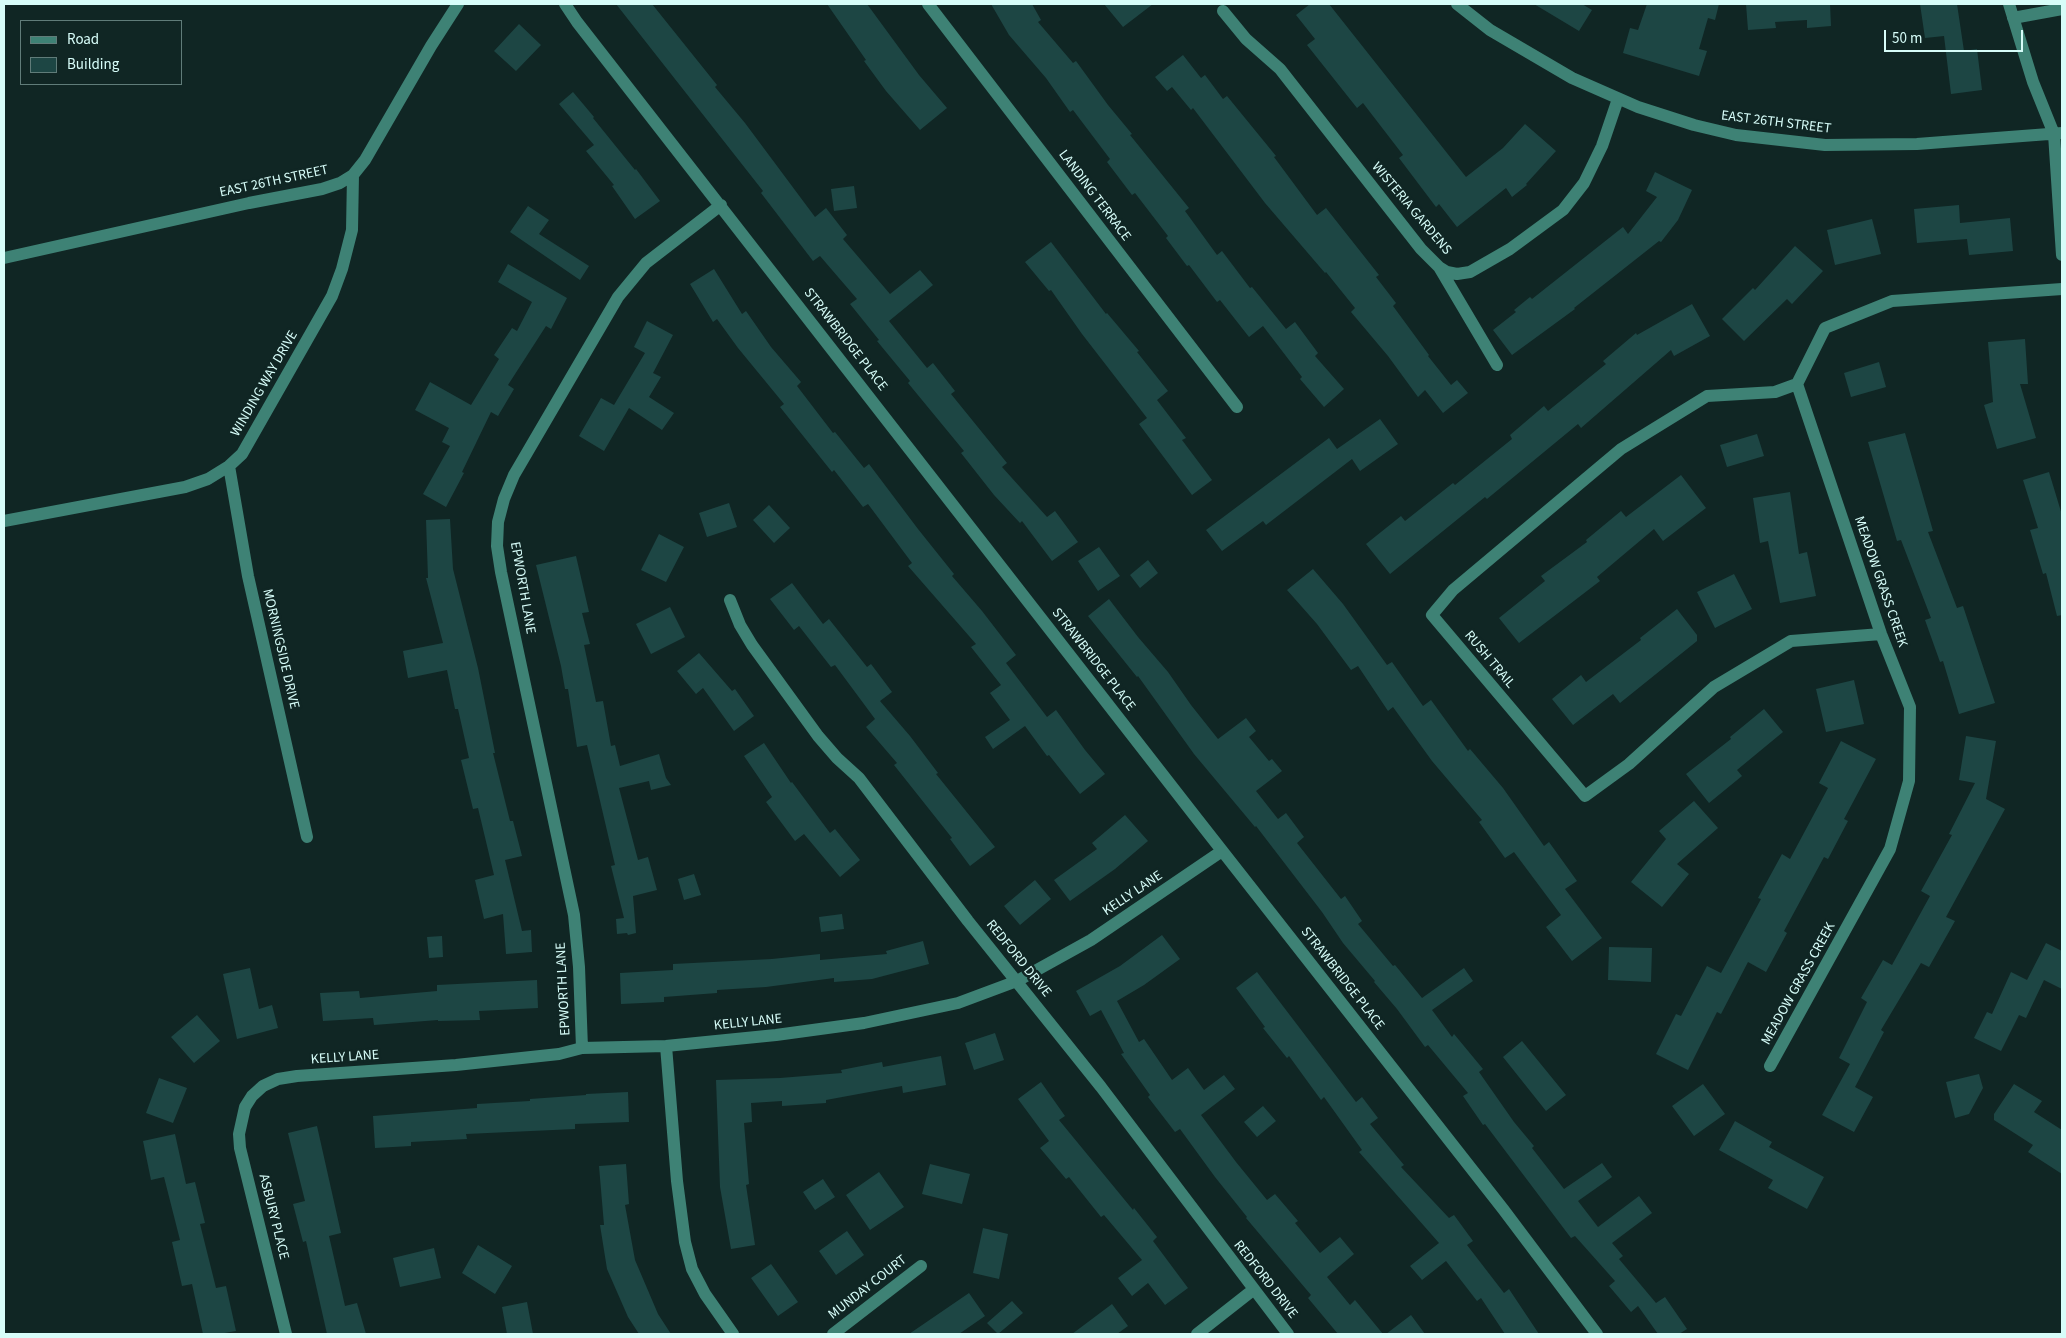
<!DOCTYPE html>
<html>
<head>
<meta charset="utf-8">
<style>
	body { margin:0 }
	#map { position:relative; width:2066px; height:1338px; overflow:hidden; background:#102624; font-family:"Source Sans 3",sans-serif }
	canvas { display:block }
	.frame { position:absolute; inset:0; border:5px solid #d7fdf9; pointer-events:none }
	.legend { position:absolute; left:20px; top:20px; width:162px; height:65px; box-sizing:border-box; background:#102624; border:1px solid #607c79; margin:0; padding:6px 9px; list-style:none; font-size:15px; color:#d7fdf9 }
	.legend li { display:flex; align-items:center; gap:10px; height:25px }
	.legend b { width:25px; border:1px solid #607c79 }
	.scale { position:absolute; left:1884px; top:30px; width:139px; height:22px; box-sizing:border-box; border:2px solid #d7fdf9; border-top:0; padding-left:6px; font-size:15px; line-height:18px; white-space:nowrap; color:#d7fdf9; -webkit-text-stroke:4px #102624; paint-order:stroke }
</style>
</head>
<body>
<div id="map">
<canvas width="2066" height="1338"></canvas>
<div class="frame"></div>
<ul class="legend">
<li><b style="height:6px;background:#3e8275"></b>Road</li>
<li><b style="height:14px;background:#1d4644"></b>Building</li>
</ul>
<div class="scale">50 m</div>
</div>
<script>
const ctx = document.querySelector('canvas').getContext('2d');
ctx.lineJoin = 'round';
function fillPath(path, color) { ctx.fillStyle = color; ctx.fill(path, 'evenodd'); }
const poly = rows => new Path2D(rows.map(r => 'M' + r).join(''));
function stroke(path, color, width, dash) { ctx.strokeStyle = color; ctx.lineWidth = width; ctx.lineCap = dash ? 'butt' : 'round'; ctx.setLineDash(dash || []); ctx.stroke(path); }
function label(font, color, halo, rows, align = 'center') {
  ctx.font = font + ' "Source Sans 3",sans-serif'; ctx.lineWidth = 5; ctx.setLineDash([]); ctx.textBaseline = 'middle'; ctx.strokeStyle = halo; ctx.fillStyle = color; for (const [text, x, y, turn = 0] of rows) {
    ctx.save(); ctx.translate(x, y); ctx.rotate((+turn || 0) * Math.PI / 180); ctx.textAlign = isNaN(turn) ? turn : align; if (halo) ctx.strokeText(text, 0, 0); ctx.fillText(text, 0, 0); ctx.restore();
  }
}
const building = poly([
	[616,4,652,4,717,85,715,87,745,123,815,217,826,208,847,235,843,239,890,294,920,270,933,285,889,321,927,368,933,363,955,391,951,394,1007,463,1002,467,1047,517,1055,511,1078,542,1052,561,1022,521,1020,523,994,495,961,453,964,451,908,383,910,381,877,341,879,340,850,304,857,299,820,256,813,261,761,193,763,191],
	[827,4,867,4,919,75,947,108,920,130,886,91,864,61,866,60],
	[991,4,1032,4,1041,20,1038,22,1073,63,1076,61,1108,105,1132,134,1130,135,1189,208,1185,211,1217,255,1222,251,1250,288,1252,287,1286,329,1295,322,1318,353,1315,356,1344,389,1324,407,1300,379,1302,377,1263,326,1249,337,1220,300,1217,302,1189,265,1187,266,1166,238,1168,236,1135,193,1132,195,1107,162,1110,159,1073,110,1070,112,1046,78,1009,35],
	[1104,4,1153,4,1123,27],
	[1310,4,1329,4,1466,177,1503,148,1525,124,1556,151,1526,184,1527,185,1512,197,1506,188,1457,227,1439,204,1436,207,1399,158,1403,155,1363,103,1357,108,1307,45,1315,39,1296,15],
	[1534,4,1582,4,1592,10,1579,31],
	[1647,4,1719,4,1715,20,1708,18,1699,49,1707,51,1699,76,1623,53,1630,28,1638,30],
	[1746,4,1830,4,1831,26,1807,28,1807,20,1775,22,1776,28,1748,30],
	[1920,4,1957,4,1964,51,1977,49,1982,90,1951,94,1944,36,1925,38],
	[519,24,541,45,516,71,494,51],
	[1183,55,1201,78,1205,75,1223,99,1227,96,1276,156,1274,157,1317,215,1326,208,1379,275,1376,277,1396,303,1393,306,1429,355,1428,356,1451,385,1457,380,1468,393,1443,413,1425,390,1418,397,1388,356,1351,312,1355,308,1326,272,1325,273,1265,203,1193,108,1191,110,1172,87,1167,91,1155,77],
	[573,92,594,117,593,118,635,170,636,169,660,201,635,219,612,186,614,185,586,151,594,145,559,104],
	[1655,172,1692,190,1678,220,1661,242,1659,241,1574,308,1575,309,1512,355,1493,330,1516,312,1514,310,1530,297,1532,299,1623,227,1628,234,1657,197,1646,191],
	[854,186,857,208,834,211,831,189],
	[1959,205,1960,223,2010,218,2013,251,1969,255,1967,239,1917,243,1914,209],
	[528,206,549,220,539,234,589,266,580,280,510,232],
	[1872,219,1881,254,1835,265,1827,230],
	[1051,242,1106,314,1107,313,1139,351,1137,352,1168,391,1157,400,1186,438,1182,440,1212,480,1192,495,1139,424,1147,418,1082,334,1051,290,1049,291,1025,262],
	[1795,246,1823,271,1792,304,1787,299,1744,341,1722,319,1753,288,1755,290],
	[508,264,567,298,551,329,546,326,508,385,514,389,498,416,491,412,462,472,464,473,446,507,423,494,450,446,442,442,449,428,415,410,430,382,471,405,499,359,494,355,512,328,517,331,532,302,498,282],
	[714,269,742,314,746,311,771,347,801,382,797,386,833,433,835,432,864,468,869,464,918,529,954,574,952,576,982,611,1016,655,1006,663,1047,717,1056,710,1085,750,1105,774,1080,794,1049,755,1047,756,1025,726,993,749,985,737,1010,720,990,693,1001,685,971,647,976,644,908,566,912,563,868,504,863,507,834,470,832,472,780,407,784,404,738,348,717,319,713,322,690,284],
	[1692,304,1710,336,1674,356,1671,350,1581,428,1578,424,1487,499,1485,497,1390,574,1366,544,1401,516,1405,521,1453,483,1455,485,1512,439,1510,435,1544,406,1548,411,1606,364,1603,361,1636,333,1637,335],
	[647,321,673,335,653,373,661,377,649,397,674,413,662,430,629,408,604,451,579,436,601,398,614,405,645,353,634,347],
	[2025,339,2028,384,2020,384,2036,438,1997,449,1984,405,1993,402,1988,342],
	[1879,362,1886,387,1851,397,1844,373],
	[1380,419,1398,444,1360,471,1352,459,1266,525,1263,521,1222,551,1206,530,1329,438,1337,449],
	[1905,433,1933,531,1928,532,1957,608,1963,606,1995,703,1959,714,1943,661,1940,662,1925,620,1931,618,1901,540,1897,541,1868,442],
	[1757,434,1764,456,1727,467,1720,445],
	[2049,472,2062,515,2062,615,2057,616,2046,573,2043,574,2030,530,2038,528,2023,480],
	[1681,475,1706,508,1663,541,1654,529,1597,577,1600,581,1519,643,1499,618,1545,581,1541,576,1587,542,1586,540,1621,511,1626,517],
	[1790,492,1799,554,1807,552,1816,596,1780,603,1768,541,1760,543,1753,498],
	[729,503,737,527,707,537,699,513],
	[769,505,790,528,774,543,753,520],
	[450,519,453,569,478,668,495,753,493,753,510,821,513,821,522,856,505,860,522,931,531,930,532,952,506,954,503,914,484,919,475,880,494,875,478,808,473,809,461,760,469,758,458,709,455,709,447,670,408,678,403,651,443,643,426,578,428,578,426,520],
	[659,534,684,547,666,582,641,570],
	[1099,547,1120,576,1098,591,1078,561],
	[576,556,589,612,582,613,590,644,584,645,596,702,603,701,611,746,615,745,620,766,659,754,666,778,671,785,651,790,649,781,619,788,638,860,648,857,657,890,633,896,636,933,628,935,627,933,617,934,616,919,624,918,611,866,615,865,587,745,577,747,568,689,565,689,561,666,536,565],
	[1148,560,1158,573,1140,588,1130,575],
	[1313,569,1343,604,1387,665,1392,662,1423,706,1431,700,1468,751,1470,749,1503,788,1544,846,1549,842,1577,881,1565,889,1602,938,1572,961,1546,927,1561,915,1514,852,1505,858,1479,822,1482,820,1432,761,1393,707,1388,711,1358,666,1351,670,1317,624,1287,590],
	[1734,574,1752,609,1715,628,1697,592],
	[792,583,823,624,829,619,867,667,871,664,892,692,880,701,910,736,938,773,936,774,995,847,970,866,950,839,952,838,894,765,897,763,866,727,875,719,835,665,831,667,799,626,794,630,770,599],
	[1109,599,1138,637,1168,672,1191,705,1218,739,1246,718,1256,731,1249,737,1269,761,1272,759,1282,771,1256,791,1278,819,1286,813,1304,837,1297,843,1341,899,1345,896,1362,921,1358,924,1393,966,1395,965,1422,998,1464,968,1473,981,1432,1010,1452,1037,1454,1034,1483,1069,1479,1072,1514,1122,1534,1146,1532,1148,1564,1189,1602,1163,1612,1177,1578,1201,1598,1227,1639,1196,1652,1213,1612,1243,1623,1256,1619,1259,1656,1303,1665,1297,1687,1329,1679,1334,1658,1334,1638,1306,1631,1312,1609,1286,1615,1281,1575,1236,1571,1238,1485,1124,1483,1125,1463,1096,1468,1093,1428,1045,1425,1047,1397,1009,1374,982,1375,981,1343,943,1322,912,1256,826,1255,827,1194,754,1138,676,1137,677,1088,616],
	[670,607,685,637,651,654,636,624],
	[1677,609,1697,635,1697,641,1620,703,1613,694,1573,725,1552,699,1581,675,1586,682,1641,640,1640,638],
	[699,653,732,691,735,689,754,716,734,731,703,688,696,694,677,671],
	[1854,680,1864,724,1826,732,1816,689],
	[1764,709,1783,732,1737,770,1742,776,1709,803,1686,774,1731,739,1730,737],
	[1966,736,1996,741,1986,799,2005,809,1946,917,1955,921,1929,967,1921,963,1881,1030,1884,1032,1855,1087,1873,1097,1854,1132,1822,1115,1850,1064,1839,1058,1867,1002,1861,998,1883,960,1892,965,1930,896,1921,891,1952,835,1949,834,1975,783,1959,780],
	[1841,741,1876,759,1844,819,1848,821,1828,859,1824,857,1784,931,1787,933,1766,972,1748,962,1721,1014,1717,1012,1688,1070,1656,1054,1676,1014,1681,1016,1707,966,1721,973,1761,899,1758,898,1782,854,1790,859,1828,788,1819,783],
	[764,743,791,783,792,782,830,833,835,829,860,860,840,877,804,834,795,841,766,802,772,797,744,756],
	[1694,801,1718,828,1677,864,1689,874,1662,907,1631,882,1666,839,1659,831],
	[1125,815,1148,841,1115,869,1070,901,1054,880,1097,849,1092,843],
	[694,874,701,895,684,900,678,879],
	[1035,880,1051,899,1020,925,1004,906],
	[842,914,844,929,821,932,819,917],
	[1162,935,1180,959,1144,985,1117,1001,1139,1042,1144,1039,1172,1080,1188,1068,1204,1090,1224,1075,1235,1089,1201,1115,1236,1162,1267,1200,1275,1194,1298,1221,1295,1223,1320,1253,1340,1237,1354,1254,1327,1277,1350,1305,1355,1300,1383,1334,1338,1334,1308,1298,1311,1295,1246,1218,1247,1217,1215,1177,1180,1129,1175,1132,1148,1097,1150,1095,1121,1054,1124,1053,1101,1010,1090,1016,1076,991,1120,966],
	[442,936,443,957,429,958,427,937],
	[923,941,929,964,872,979,834,982,834,978,766,987,717,990,717,993,664,997,664,1002,621,1004,620,973,673,970,673,964,772,959,820,954,820,960,887,954,886,951],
	[2046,943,2062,951,2062,989,2044,980,2026,1018,2019,1015,2001,1051,1974,1038,1987,1012,1992,1014,2011,972,2027,980],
	[1609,947,1652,948,1651,982,1608,980],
	[250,968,259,1009,272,1005,278,1028,237,1039,223,974],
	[1257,972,1356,1102,1362,1097,1378,1118,1370,1124,1404,1165,1401,1167,1449,1218,1454,1215,1473,1241,1467,1245,1504,1293,1509,1289,1539,1334,1505,1334,1481,1298,1477,1301,1446,1261,1422,1280,1410,1266,1439,1243,1359,1152,1362,1150,1324,1097,1321,1100,1289,1056,1287,1058,1263,1028,1265,1027,1236,988],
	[537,980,538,1008,479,1011,480,1020,438,1021,438,1020,374,1025,373,1018,323,1021,320,993,359,991,360,998,437,991,437,985],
	[197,1015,220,1041,194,1063,171,1037],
	[995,1033,1004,1060,974,1070,965,1043],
	[1522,1041,1566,1095,1546,1111,1503,1057],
	[941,1056,946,1085,903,1093,902,1086,826,1100,826,1103,782,1106,782,1101,751,1103,752,1122,744,1123,749,1184,746,1185,755,1245,731,1249,720,1187,716,1080,780,1078,842,1073,841,1070,882,1062,883,1067],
	[1979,1074,1983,1088,1969,1114,1955,1118,1946,1082],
	[159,1078,187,1088,173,1123,146,1113],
	[1041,1082,1065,1116,1059,1120,1133,1210,1134,1208,1157,1237,1153,1241,1188,1288,1165,1305,1148,1283,1132,1296,1118,1278,1142,1260,1104,1215,1101,1217,1069,1177,1066,1179,1040,1148,1049,1141,1018,1099],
	[1703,1084,1725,1114,1694,1136,1672,1106],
	[2014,1084,2042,1101,2034,1112,2062,1130,2062,1174,2028,1152,2033,1145,1994,1120,1994,1114],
	[628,1092,629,1122,575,1124,575,1129,466,1134,467,1139,411,1142,411,1146,375,1148,373,1116,477,1108,477,1104,530,1101,530,1099,586,1095,586,1094],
	[1263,1106,1276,1121,1257,1137,1244,1122],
	[1735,1121,1772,1142,1769,1147,1824,1177,1807,1209,1768,1188,1773,1180,1719,1150],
	[317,1126,341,1233,329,1236,345,1306,357,1303,366,1334,327,1334,306,1241,303,1242,293,1204,305,1201,288,1133],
	[175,1134,186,1184,195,1182,205,1223,200,1224,216,1288,226,1286,236,1331,219,1334,203,1334,192,1284,182,1286,172,1242,180,1240,164,1177,151,1180,143,1141],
	[626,1164,629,1204,625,1205,635,1260,658,1314,671,1334,639,1334,628,1317,607,1269,600,1225,604,1225,599,1166],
	[930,1164,970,1174,962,1204,922,1194],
	[879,1172,904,1207,870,1230,846,1195],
	[823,1179,835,1197,815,1210,803,1192],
	[983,1228,1008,1234,999,1279,973,1273],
	[847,1231,864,1255,836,1275,819,1251],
	[478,1245,512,1266,495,1294,462,1273],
	[434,1248,441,1278,400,1287,393,1258],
	[771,1264,798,1302,778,1316,751,1278],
	[969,1293,985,1316,959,1334,909,1334],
	[1012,1301,1023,1313,998,1334,987,1323],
	[527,1302,533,1334,507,1334,502,1307],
	[1112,1304,1128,1326,1117,1334,1072,1334],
	[1411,1315,1425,1334,1386,1334]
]);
const minor = poly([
	[565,4,577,22,1198,820,1503,1209,1597,1334],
	[928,4,1237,407],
	[1457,4,1490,30,1572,78,1638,107,1694,125,1736,135,1825,145,1917,144,2062,133],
	[2009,4,2033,82,2054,134,2062,255],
	[1223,11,1246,39,1280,69,1421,249,1439,267,1447,272,1457,274,1470,272,1510,249,1563,210,1584,183,1602,146,1618,99],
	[2013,18,2062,9],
	[4,258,249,203,322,189,340,183,353,175,365,160,431,46,458,4],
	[1439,267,1497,365],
	[1797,384,1775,392,1707,396,1621,449,1453,590,1432,615,1585,796,1629,764,1714,687,1791,641,1881,634],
	[229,466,248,576,307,837],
	[4,521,185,487,208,479,229,466,242,454,332,296,342,269,352,230,353,175],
	[730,600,740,625,752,645,818,736,837,758,859,778,968,921,1101,1087,1288,1334],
	[666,1046,677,1181,685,1242,692,1269,705,1294,733,1334],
	[582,1048,579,967,574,915,501,572,497,546,498,522,504,499,514,475,618,297,646,263,721,205],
	[1770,1066,1890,849,1909,781,1910,707,1881,634,1797,384,1825,328,1892,301,2062,289],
	[286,1334,240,1148,239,1134,245,1107,252,1096,263,1086,278,1079,297,1076,456,1065,559,1054,582,1048,666,1046,776,1035,864,1023,958,1003,1017,981,1091,940,1222,851],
	[833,1334,921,1266],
	[1197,1334,1253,1290]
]);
const streetNames = [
	["EAST 26TH STREET",1776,123,7],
	["EAST 26TH STREET",274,182,-12],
	["LANDING TERRACE",1094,196,53],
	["WISTERIA GARDENS",1411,209,50],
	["STRAWBRIDGE PLACE",845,340,52],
	["WINDING WAY DRIVE",265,384,-60],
	["MEADOW GRASS CREEK",1880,582,71],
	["EPWORTH LANE",522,588,80],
	["MORNINGSIDE DRIVE",280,649,77],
	["STRAWBRIDGE PLACE",1093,660,52],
	["RUSH TRAIL",1489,660,50],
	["KELLY LANE",1133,894,-34],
	["REDFORD DRIVE",1018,959,51],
	["STRAWBRIDGE PLACE",1342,979,52],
	["MEADOW GRASS CREEK",1799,984,-61],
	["EPWORTH LANE",564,989,-93],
	["KELLY LANE",748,1023,-6],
	["KELLY LANE",345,1058,-4],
	["ASBURY PLACE",273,1217,76],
	["REDFORD DRIVE",1265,1280,52],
	["MUNDAY COURT",868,1288,-38]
];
fillPath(building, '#1d4644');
stroke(minor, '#3e8275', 12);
label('14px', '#d7fdf9', '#102624', streetNames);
</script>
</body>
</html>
